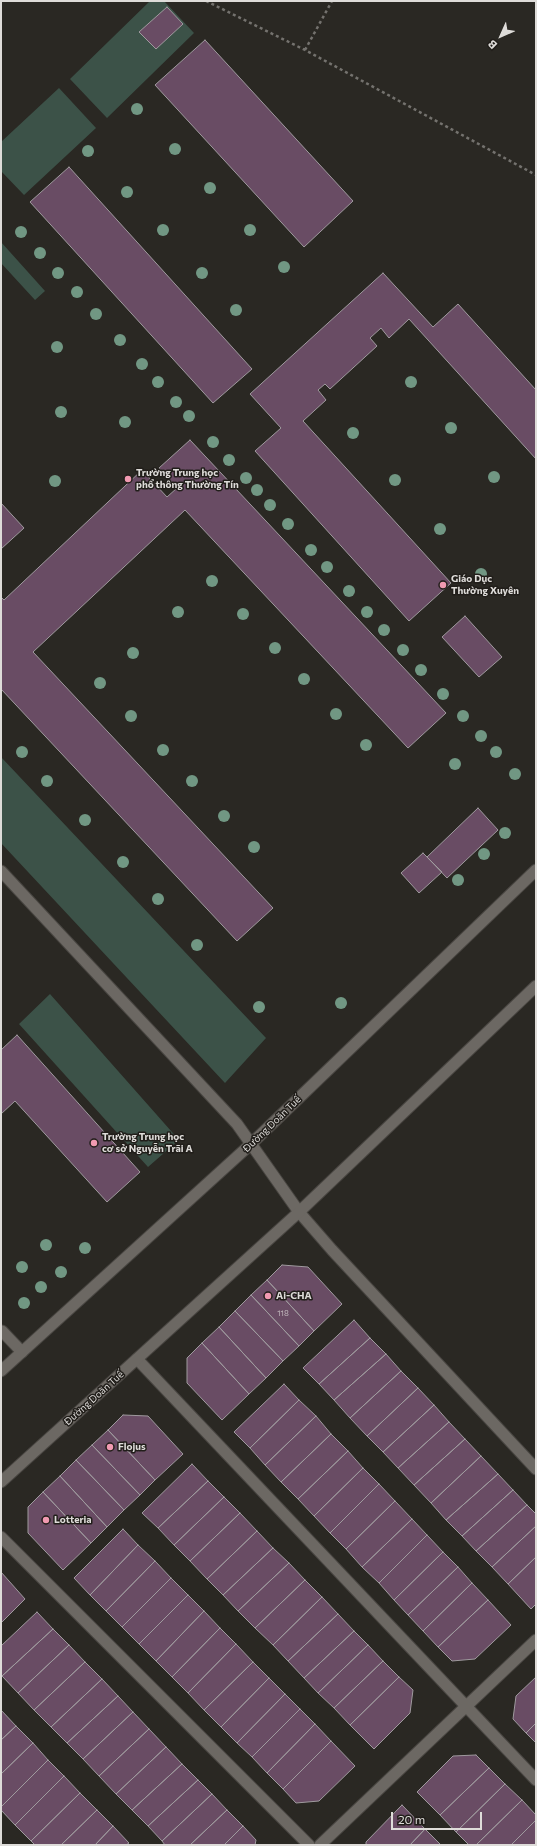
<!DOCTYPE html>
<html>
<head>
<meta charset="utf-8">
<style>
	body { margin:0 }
	#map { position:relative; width:537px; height:1846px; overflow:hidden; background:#2a2823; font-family:Commissioner,sans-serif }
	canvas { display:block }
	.frame { position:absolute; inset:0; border:2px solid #dedcd9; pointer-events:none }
	.north { position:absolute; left:481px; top:16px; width:40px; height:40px; -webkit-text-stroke:3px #211e1a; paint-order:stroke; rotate:225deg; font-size:11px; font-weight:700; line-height:16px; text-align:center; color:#dedcd9 }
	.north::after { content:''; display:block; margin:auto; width:14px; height:18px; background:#dedcd9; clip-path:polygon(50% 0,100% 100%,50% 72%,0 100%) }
	.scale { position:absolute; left:391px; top:1812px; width:91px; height:18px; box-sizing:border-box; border:2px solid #dedcd9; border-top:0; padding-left:5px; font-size:12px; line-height:14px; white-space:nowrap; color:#dedcd9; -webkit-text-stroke:3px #211e1a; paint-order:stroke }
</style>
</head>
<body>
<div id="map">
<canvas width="537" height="1846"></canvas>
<div class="frame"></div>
<div class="north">B</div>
<div class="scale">20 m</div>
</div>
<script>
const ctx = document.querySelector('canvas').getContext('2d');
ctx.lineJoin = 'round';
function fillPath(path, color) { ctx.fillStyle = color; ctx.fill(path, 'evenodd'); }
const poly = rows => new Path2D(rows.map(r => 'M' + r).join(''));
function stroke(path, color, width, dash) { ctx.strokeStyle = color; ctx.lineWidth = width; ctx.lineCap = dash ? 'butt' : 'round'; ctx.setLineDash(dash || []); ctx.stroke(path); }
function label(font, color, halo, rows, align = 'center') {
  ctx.font = font + ' Commissioner,sans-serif'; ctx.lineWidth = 3; ctx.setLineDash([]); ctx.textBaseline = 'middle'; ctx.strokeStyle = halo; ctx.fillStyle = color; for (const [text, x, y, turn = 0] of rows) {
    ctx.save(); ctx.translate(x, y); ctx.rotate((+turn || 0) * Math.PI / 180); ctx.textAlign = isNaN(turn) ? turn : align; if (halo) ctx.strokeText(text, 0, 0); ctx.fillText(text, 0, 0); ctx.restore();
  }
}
const green = poly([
	[150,1,164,1,194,33,107,118,70,79],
	[59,88,96,128,24,195,1,171,1,142],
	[1,242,45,291,35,300,1,263],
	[1,757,266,1038,225,1083,1,843],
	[50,994,179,1140,148,1167,19,1024]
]);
const building = poly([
	[167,7,183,24,156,49,139,32,167,7],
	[205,40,353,201,304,247,155,85,205,40],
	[69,167,252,369,213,403,30,202,69,167],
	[383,273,433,327,458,304,536,390,536,459,409,319,389,338,381,328,370,338,377,346,330,389,325,384,318,390,326,400,303,421,451,583,409,621,255,451,281,428,250,394,383,273],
	[190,440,446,713,408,748,185,510,33,652,273,908,237,941,1,689,1,597,4,600,142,470,167,497,177,488,159,468,190,440],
	[1,503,24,528,1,549,1,503],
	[465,616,502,657,479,677,442,637,465,616],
	[478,808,498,830,447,878,427,857,478,808],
	[423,853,442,872,419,893,401,873,423,853],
	[17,1035,140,1172,107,1202,15,1101,1,1114,1,1050,17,1035],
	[282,1265,308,1267,342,1304,314,1331,267,1280,282,1265],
	[267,1280,314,1331,299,1346,251,1295,267,1280],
	[251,1295,299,1346,283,1361,235,1311,251,1295],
	[235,1311,283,1361,266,1378,219,1327,235,1311],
	[354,1320,370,1338,319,1384,303,1368,354,1320],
	[219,1327,266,1378,249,1394,202,1343,219,1327],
	[370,1338,386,1354,334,1400,319,1384,370,1338],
	[202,1343,249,1394,222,1420,187,1383,187,1358,202,1343],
	[386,1354,401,1371,350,1418,334,1400,386,1354],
	[401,1371,418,1388,367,1436,350,1418,401,1371],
	[284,1384,299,1400,250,1448,234,1432,284,1384],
	[418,1388,434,1405,383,1452,367,1436,418,1388],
	[299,1400,316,1416,265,1465,250,1448,299,1400],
	[434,1405,449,1422,398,1468,383,1452,434,1405],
	[123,1415,148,1416,183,1454,155,1480,108,1430,123,1415],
	[316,1416,331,1434,281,1482,265,1465,316,1416],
	[449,1422,465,1439,414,1485,398,1468,449,1422],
	[108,1430,155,1480,140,1495,92,1445,108,1430],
	[331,1434,348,1451,298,1499,281,1482,331,1434],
	[465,1439,481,1456,431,1503,414,1485,465,1439],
	[92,1445,140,1495,124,1510,76,1460,92,1445],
	[348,1451,363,1468,314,1516,298,1499,348,1451],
	[481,1456,498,1474,446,1520,431,1503,481,1456],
	[76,1460,124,1510,107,1527,60,1476,76,1460],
	[192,1464,208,1481,158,1528,142,1513,192,1464],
	[363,1468,379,1484,330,1533,314,1516,363,1468],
	[498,1474,513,1490,462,1536,446,1520,498,1474],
	[60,1476,107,1527,91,1543,43,1492,60,1476],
	[208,1481,224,1497,174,1545,158,1528,208,1481],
	[379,1484,395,1501,346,1549,330,1533,379,1484],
	[513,1490,527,1505,476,1551,462,1536,513,1490],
	[43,1492,91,1543,63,1570,28,1533,28,1507,43,1492],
	[224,1497,240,1513,190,1561,174,1545,224,1497],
	[395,1501,412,1519,362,1567,346,1549,395,1501],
	[527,1505,536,1514,536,1526,492,1567,476,1551,527,1505],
	[240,1513,257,1531,207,1579,190,1561,240,1513],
	[412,1519,427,1535,379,1583,362,1567,412,1519],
	[536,1526,536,1557,508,1584,492,1567,536,1526],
	[123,1529,138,1545,90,1595,74,1578,123,1529],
	[257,1531,273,1548,223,1595,207,1579,257,1531],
	[427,1535,443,1552,394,1600,379,1583,427,1535],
	[138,1545,155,1561,106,1611,90,1595,138,1545],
	[273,1548,289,1563,238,1611,223,1595,273,1548],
	[443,1552,458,1567,408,1615,394,1600,443,1552],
	[536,1557,536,1604,531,1609,508,1584,536,1557],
	[155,1561,171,1578,122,1627,106,1611,155,1561],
	[289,1563,305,1580,255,1628,238,1611,289,1563],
	[458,1567,472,1583,423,1631,408,1615,458,1567],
	[1,1572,25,1599,1,1623,1,1572],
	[171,1578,188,1595,139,1644,122,1627,171,1578],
	[305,1580,322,1597,273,1645,255,1628,305,1580],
	[472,1583,488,1600,438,1647,423,1631,472,1583],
	[188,1595,204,1611,156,1661,139,1644,188,1595],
	[322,1597,338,1614,288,1661,273,1645,322,1597],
	[488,1600,511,1625,475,1659,452,1661,438,1647,488,1600],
	[204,1611,220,1628,172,1677,156,1661,204,1611],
	[37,1612,53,1629,2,1676,1,1675,1,1646,37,1612],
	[338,1614,354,1631,304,1678,288,1661,338,1614],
	[220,1628,236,1644,188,1693,172,1677,220,1628],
	[53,1629,69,1645,18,1693,2,1676,53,1629],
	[354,1631,368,1645,318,1693,304,1678,354,1631],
	[236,1644,253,1662,204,1710,188,1693,236,1644],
	[69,1645,85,1662,34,1710,18,1693,69,1645],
	[368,1645,383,1661,334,1708,318,1693,368,1645],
	[383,1661,399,1677,350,1725,334,1708,383,1661],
	[85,1662,102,1679,51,1727,34,1710,85,1662],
	[253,1662,269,1678,221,1727,204,1710,253,1662],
	[399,1677,413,1690,410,1713,374,1749,350,1725,399,1677],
	[536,1677,536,1723,526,1733,513,1719,516,1696,536,1677],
	[269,1678,285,1694,237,1743,221,1727,269,1678],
	[102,1679,118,1696,67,1743,51,1727,102,1679],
	[285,1694,300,1709,252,1757,237,1743,285,1694],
	[118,1696,133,1712,83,1759,67,1743,118,1696],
	[300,1709,315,1724,267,1773,252,1757,300,1709],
	[1,1710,16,1726,1,1740,1,1710],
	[133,1712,149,1729,99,1776,83,1759,133,1712],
	[536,1723,536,1743,526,1733,536,1723],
	[315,1724,331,1741,283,1789,267,1773,315,1724],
	[16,1726,33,1743,1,1774,1,1740,16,1726],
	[149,1729,166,1747,116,1794,99,1776,149,1729],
	[331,1741,355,1766,319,1801,296,1803,283,1789,331,1741],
	[33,1743,48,1760,1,1807,1,1774,33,1743],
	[166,1747,182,1764,132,1810,116,1794,166,1747],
	[476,1755,489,1768,440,1815,417,1792,453,1756,476,1755],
	[48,1760,64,1776,15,1825,1,1810,1,1807,48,1760],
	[182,1764,198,1780,148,1826,132,1810,182,1764],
	[489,1768,505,1784,456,1832,440,1815,489,1768],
	[64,1776,80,1793,31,1841,15,1825,64,1776],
	[198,1780,212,1794,162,1841,148,1826,198,1780],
	[505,1784,522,1800,476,1845,469,1845,456,1832,505,1784],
	[80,1793,97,1810,61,1845,35,1845,31,1841,80,1793],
	[212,1794,227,1810,190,1845,165,1845,162,1841,212,1794],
	[522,1800,536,1815,536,1820,511,1845,476,1845,522,1800],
	[402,1805,425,1829,410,1845,366,1845,366,1842,402,1805],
	[97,1810,113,1826,95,1845,61,1845,97,1810],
	[227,1810,243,1826,224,1845,190,1845,227,1810],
	[536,1820,536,1845,511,1845,536,1820],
	[113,1826,129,1843,126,1845,95,1845,113,1826],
	[243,1826,256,1840,255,1845,224,1845,243,1826],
	[425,1829,441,1845,410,1845,425,1829]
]);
const path = poly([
	[206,1,305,50,536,175],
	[305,50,332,1]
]);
const service = poly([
	[2,1331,22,1352]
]);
const minor = poly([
	[1,871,237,1124,299,1212,332,1250,536,1469],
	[137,1359,536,1780],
	[1,1537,309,1845],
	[320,1845,536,1640]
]);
const tertiary = poly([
	[1,1371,252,1143,536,870],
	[1,1482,299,1212,536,986]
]);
const trees = [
	[137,109],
	[175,149],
	[88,151],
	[210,188],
	[127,192],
	[163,230],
	[250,230],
	[21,232],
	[40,253],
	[284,267],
	[58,273],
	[202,273],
	[77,292],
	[236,310],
	[96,314],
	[120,340],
	[57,347],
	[142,364],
	[158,382],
	[411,382],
	[176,402],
	[61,412],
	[189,416],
	[125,422],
	[451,428],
	[353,433],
	[213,442],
	[229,460],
	[494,477],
	[246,478],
	[395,480],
	[55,481],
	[257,490],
	[270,505],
	[288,524],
	[440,529],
	[311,550],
	[327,567],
	[481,574],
	[212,581],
	[349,591],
	[178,612],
	[367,612],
	[243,614],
	[384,630],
	[275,648],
	[403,650],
	[133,653],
	[421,670],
	[304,679],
	[100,683],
	[443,694],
	[336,714],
	[131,716],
	[463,716],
	[481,736],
	[366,745],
	[163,750],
	[22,752],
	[496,752],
	[455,764],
	[515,774],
	[47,781],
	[192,781],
	[224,816],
	[85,820],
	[505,833],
	[254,847],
	[484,854],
	[123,862],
	[458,880],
	[158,899],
	[197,945],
	[341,1003],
	[259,1007],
	[46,1245],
	[85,1248],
	[22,1267],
	[61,1272],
	[41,1287],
	[24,1303]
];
const markers = [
	[128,479,4,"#f19ab1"],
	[443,585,4,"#f19ab1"],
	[94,1143,4,"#f19ab1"],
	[268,1296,4,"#f19ab1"],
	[110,1447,4,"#f19ab1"],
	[46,1520,4,"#f19ab1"]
];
const numberNames = [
	["118",283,1313]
];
const poiNames = [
	["Trường Trung học",136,473],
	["phổ thông Thường Tín",136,485],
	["Giáo Dục",451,579],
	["Thường Xuyên",451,591],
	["Trường Trung học",102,1137],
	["cơ sở Nguyễn Trãi A",102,1149],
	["Ai-CHA",276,1296],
	["Flojus",118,1447],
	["Lotteria",54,1520]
];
const streetNames = [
	["Đường Doãn Tuế",272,1124,-44],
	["Đường Doãn Tuế",94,1398,-42]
];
fillPath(green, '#3c5248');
fillPath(building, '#694c64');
stroke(building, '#9f9a9e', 1);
stroke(service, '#484541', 13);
stroke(minor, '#484541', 13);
stroke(tertiary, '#484541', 13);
stroke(path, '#74726e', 2.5, [3, 3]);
stroke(service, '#6c6863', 11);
stroke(minor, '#6c6863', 11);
stroke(tertiary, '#6c6863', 11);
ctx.fillStyle = '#719783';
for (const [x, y] of trees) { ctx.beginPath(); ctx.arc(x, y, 6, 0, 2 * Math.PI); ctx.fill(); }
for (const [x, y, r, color] of markers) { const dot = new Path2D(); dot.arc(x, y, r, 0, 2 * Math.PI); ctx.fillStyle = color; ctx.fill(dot); stroke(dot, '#211e1a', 1.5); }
label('8px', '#c1b8bc', null, numberNames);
label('bold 10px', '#dedcd9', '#211e1a', poiNames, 'left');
label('10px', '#dedcd9', '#211e1a', streetNames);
</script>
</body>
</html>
